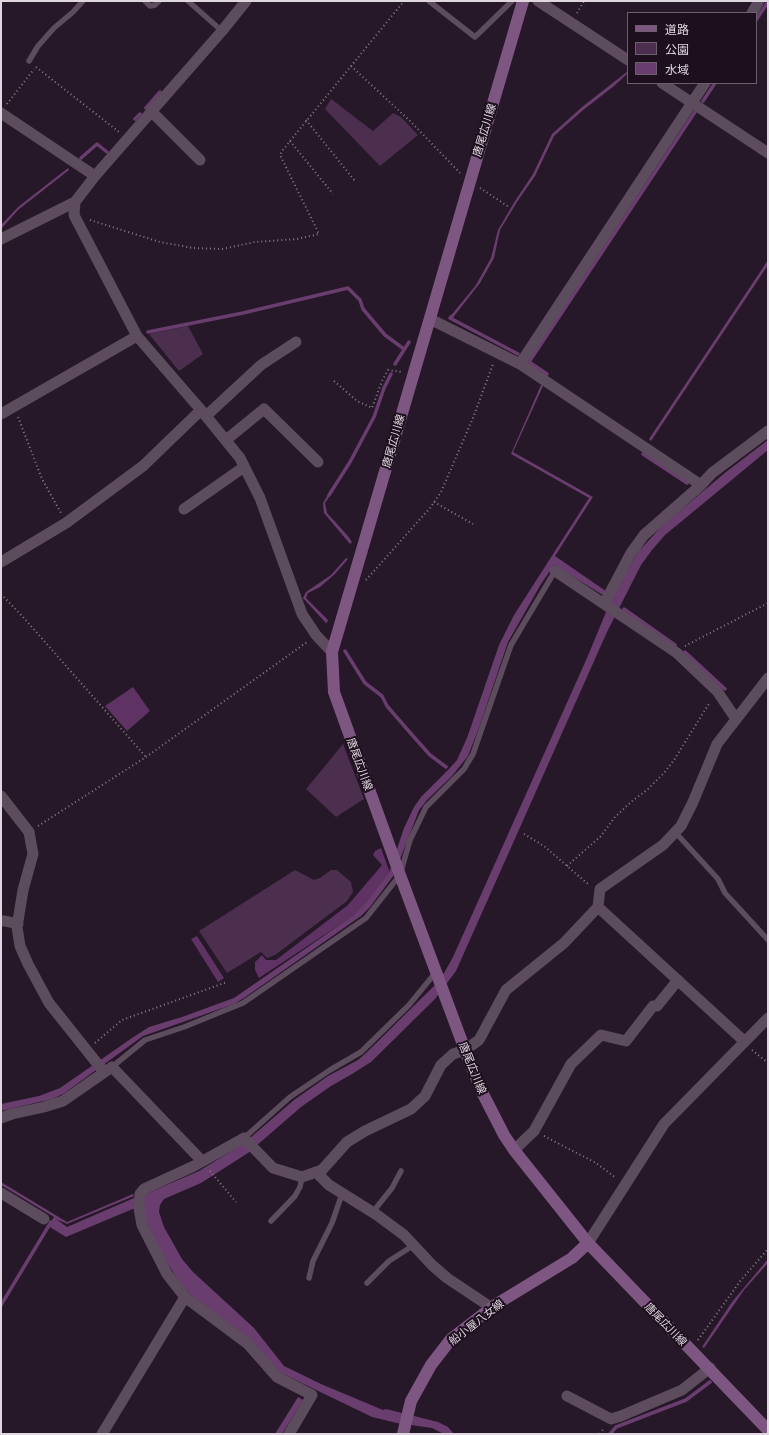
<!DOCTYPE html>
<html>
<head>
<meta charset="utf-8">
<style>
	body { margin:0 }
	#map { position:relative; width:769px; height:1435px; overflow:hidden; background:#261828; font-family:Georgia,"Noto Sans JP",serif }
	canvas { display:block }
	.frame { position:absolute; inset:0; border:2px solid #e0d6e0; pointer-events:none }
	.legend { position:absolute; left:627px; top:12px; width:130px; height:72px; box-sizing:border-box; background:#1d0f1e; border:1px solid #6b5f6c; margin:0; padding:5px 7px; list-style:none; font-size:12px; color:#e0d6e0 }
	.legend li { display:flex; align-items:center; gap:8px; height:20px }
	.legend b { width:20px; border:1px solid #6b5f6c }
</style>
</head>
<body>
<div id="map">
<canvas width="769" height="1435"></canvas>
<div class="frame"></div>
<ul class="legend">
<li><b style="height:5px;background:#7e5682"></b>道路</li>
<li><b style="height:11px;background:#4c2e4f"></b>公園</li>
<li><b style="height:11px;background:#693d6e"></b>水域</li>
</ul>
</div>
<script>
const ctx = document.querySelector('canvas').getContext('2d');
ctx.lineJoin = 'round';
function fillPath(path, color) { ctx.fillStyle = color; ctx.fill(path, 'evenodd'); }
const poly = rows => new Path2D(rows.map(r => 'M' + r).join(''));
function stroke(path, color, width, dash) { ctx.strokeStyle = color; ctx.lineWidth = width; ctx.lineCap = dash ? 'butt' : 'round'; ctx.setLineDash(dash || []); ctx.stroke(path); }
function label(font, color, halo, rows, align = 'center') {
  ctx.font = font + ' Georgia,"Noto Sans JP",serif'; ctx.lineWidth = 4; ctx.setLineDash([]); ctx.textBaseline = 'middle'; ctx.strokeStyle = halo; ctx.fillStyle = color; for (const [text, x, y, turn = 0] of rows) {
    ctx.save(); ctx.translate(x, y); ctx.rotate((+turn || 0) * Math.PI / 180); ctx.textAlign = isNaN(turn) ? turn : align; if (halo) ctx.strokeText(text, 0, 0); ctx.fillText(text, 0, 0); ctx.restore();
  }
}
const green = poly([
	[331,99,373,131,393,113,401,117,418,135,380,166,325,109],
	[188,326,203,354,179,371,149,334],
	[343,744,364,799,336,817,306,789],
	[295,870,314,880,320,878,331,870,337,870,351,882,353,892,347,901,275,955,267,958,261,952,227,973,199,931]
]);
const forest = poly([
	[133,687,150,711,127,731,105,706],
	[381,848,390,873,359,912,259,978,255,970,255,962,262,955,266,960,276,960,348,905,382,865,373,855,375,851],
	[197,936,224,978,218,982,191,939]
]);
const water = poly([
	[628,71,628,73,614,86,582,111,554,136,535,176,517,202,500,230,494,258,480,283,451,320,449,318,476,285,491,258,498,230,515,201,533,174,552,134,582,107],
	[68,168,69,170,18,210,1,229,1,225,18,207],
	[768,260,768,265,651,441,649,439],
	[541,385,543,386,513,452,593,497,555,556,613,596,638,552,663,525,726,472,768,440,768,450,665,535,652,550,641,565,607,632,456,971,435,999,371,1062,352,1074,331,1086,301,1107,248,1153,201,1183,164,1199,160,1205,159,1212,164,1227,182,1259,193,1272,254,1328,284,1366,321,1384,383,1410,386,1409,438,1422,448,1427,454,1434,444,1434,432,1428,397,1423,372,1417,279,1372,241,1335,189,1293,178,1280,166,1261,155,1241,147,1223,144,1209,135,1208,66,1237,48,1226,54,1217,1,1185,1,1182,67,1222,133,1194,134,1196,67,1224,56,1219,67,1227,134,1198,138,1197,145,1198,146,1194,199,1171,243,1144,294,1100,328,1076,358,1060,366,1053,435,985,444,973,453,957,587,658,611,600,554,565,541,584,508,642,479,728,468,756,452,776,427,800,419,810,394,875,370,907,361,916,244,998,234,1004,143,1036,63,1094,52,1099,1,1111,1,1104,39,1096,60,1088,132,1038,149,1027,182,1017,234,998,354,915,365,904,389,873,404,828,414,807,421,797,449,769,457,760,467,738,499,645,514,615,589,498,511,454],
	[330,491,332,493,325,503,327,513,348,536,352,542,350,544,324,513,323,503],
	[346,558,348,559,335,574,320,587,308,593,306,598,327,619,328,621,326,623,303,598,306,592,331,575],
	[768,1259,768,1263,744,1290,704,1348,702,1347,732,1302],
	[298,1397,303,1400,282,1434,275,1434]
]);
const stream = poly([
	[756,20,768,2],
	[703,101,715,83],
	[146,108,160,92],
	[135,119,140,114],
	[81,158,97,144,107,152],
	[452,316,450,318,518,354],
	[148,332,243,313,348,288,360,300,363,309,385,335,404,349],
	[395,364,409,342],
	[547,374,529,362,695,112],
	[643,454,687,483],
	[329,495,350,462,374,417,384,388,391,374],
	[624,609,675,645],
	[345,651,365,683,382,696,387,706,413,736,430,755,446,767],
	[685,652,725,689],
	[1,1305,51,1222],
	[610,1434,616,1427,686,1400,710,1382]
]);
const path = poly([
	[577,13,584,1],
	[351,66,410,121,460,173],
	[36,67,119,132],
	[7,104,34,69],
	[306,120,355,181],
	[290,141,333,194],
	[480,188,509,207],
	[90,220,160,242,193,248,222,249,255,242,297,239,319,234,280,155,282,151,404,1],
	[334,381,357,401,372,408,382,381,388,370,402,372],
	[18,417,42,479,61,513],
	[434,502,473,524],
	[366,580,430,508,441,492,473,418,493,364],
	[1,594,23,617,146,757],
	[685,646,768,603],
	[38,826,146,757,307,642],
	[524,834,544,846,589,885],
	[567,866,601,836,615,817,631,802,648,789,664,773,674,760,710,702],
	[95,1043,122,1020,227,982],
	[752,1050,768,1063],
	[544,1136,596,1163,616,1178],
	[210,1171,236,1202],
	[698,1340,741,1280,768,1249],
	[600,1434,604,1428]
]);
const service = poly([
	[145,1,150,6,155,5,159,1],
	[188,1,222,31],
	[429,1,475,37,512,1],
	[29,61,38,46,54,28,73,12,83,1],
	[675,832,718,879,725,893,768,940],
	[112,1067,145,1040,184,1027,243,1003,366,918,400,875,410,840,426,807,464,769,473,754,511,645,555,571],
	[244,1138,290,1097,330,1070,361,1052,409,1005,436,972],
	[372,1213,392,1188,401,1171],
	[271,1221,295,1196,300,1187,302,1177],
	[309,1278,313,1261,332,1223,342,1194],
	[367,1283,389,1261,414,1245]
]);
const minor = poly([
	[538,1,628,60],
	[752,13,759,1],
	[662,83,768,153],
	[152,112,200,160],
	[1,113,95,176],
	[75,202,74,215,137,336,201,410,240,458,260,498,302,614,316,635,332,652],
	[1,239,75,202,95,176,222,31,246,1],
	[430,319,520,364,701,485],
	[520,364,705,83],
	[1,414,137,336],
	[206,416,261,365,296,342],
	[226,440,264,409,318,462],
	[184,509,244,467],
	[1,562,66,523,143,466,201,410],
	[555,571,677,653,717,691,736,719],
	[604,604,631,553,644,535,701,485,712,473,768,431],
	[1,796,29,832,33,854,23,890,17,927,20,946,28,964,49,1003,104,1072],
	[598,907,744,1041],
	[1,921,5,921,18,924],
	[1,1118,12,1114,44,1107,63,1101,112,1067,202,1161],
	[514,1150,534,1131,571,1064,601,1035,626,1041,653,1006,657,1006,678,980],
	[316,1172,329,1185,377,1215,404,1235,432,1265,447,1278,492,1308],
	[1,1193,44,1219],
	[588,1243,664,1124,768,1018],
	[567,1396,611,1419,621,1416,682,1390,710,1368],
	[102,1434,185,1297],
	[289,1434,312,1395,277,1377,248,1344,185,1297,167,1274,142,1225,139,1208,140,1194,144,1189,194,1166,244,1138,273,1168,302,1177,322,1170,347,1142,365,1131,411,1109,425,1096,441,1065,453,1054,465,1050,479,1040,506,990,564,943,598,907,600,889,663,845,681,826,693,802,717,744,768,678]
]);
const secondary = poly([
	[523,1,332,652,334,692,400,875,465,1050,482,1092,504,1135,514,1150,588,1243,768,1430],
	[403,1434,411,1401,431,1365,451,1339,495,1305,572,1258,588,1243]
]);
const streetNames = [
	["唐尾広川線",484,130,-73],
	["唐尾広川線",393,441,-74],
	["唐尾広川線",360,764,70],
	["唐尾広川線",473,1068,68],
	["船小屋八女線",476,1322,-38],
	["唐尾広川線",666,1324,46]
];
fillPath(green, '#4c2e4f');
fillPath(forest, '#5e3262');
fillPath(water, '#693d6e');
stroke(stream, '#693d6e', 3.5);
stroke(path, '#887c89', 2, [1, 3]);
stroke(service, '#5c4c5d', 5.5);
stroke(minor, '#5c4c5d', 11);
stroke(secondary, '#7e5682', 12);
label('11px', '#e0d6e0', '#1d0f1e', streetNames);
</script>
</body>
</html>
